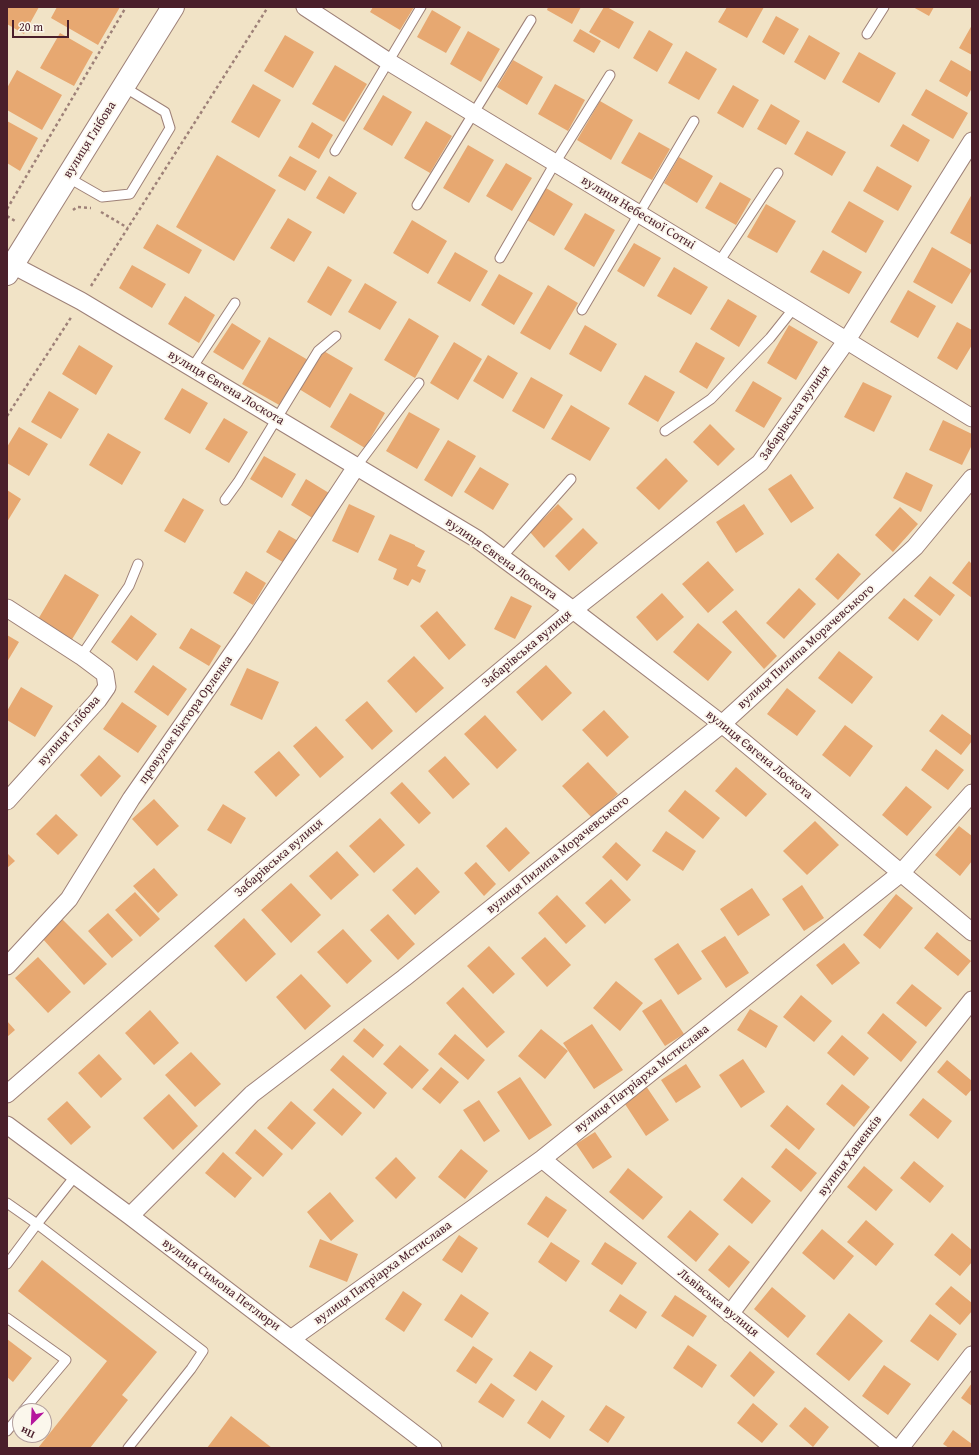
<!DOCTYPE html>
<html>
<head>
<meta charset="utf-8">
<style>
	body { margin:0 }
	#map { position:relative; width:979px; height:1455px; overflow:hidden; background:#f1e3c6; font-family:"Gentium Book Plus",serif }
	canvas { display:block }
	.frame { position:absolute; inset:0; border:8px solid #4a1f2b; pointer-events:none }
	.north { position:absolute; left:12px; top:1403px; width:40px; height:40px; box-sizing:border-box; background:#fbf7ec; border:1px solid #b4a19f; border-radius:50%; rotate:204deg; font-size:11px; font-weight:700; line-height:16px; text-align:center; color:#4a1f2b }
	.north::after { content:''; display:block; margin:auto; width:14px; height:18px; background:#b5179e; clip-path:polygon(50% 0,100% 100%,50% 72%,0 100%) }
	.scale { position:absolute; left:12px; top:20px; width:57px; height:18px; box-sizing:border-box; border:2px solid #4a1f2b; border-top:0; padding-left:5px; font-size:12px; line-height:14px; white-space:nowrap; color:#4a1f2b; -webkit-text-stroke:3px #fbf7ec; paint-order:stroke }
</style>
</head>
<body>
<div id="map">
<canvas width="979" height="1455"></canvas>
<div class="frame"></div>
<div class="north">Пн</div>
<div class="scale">20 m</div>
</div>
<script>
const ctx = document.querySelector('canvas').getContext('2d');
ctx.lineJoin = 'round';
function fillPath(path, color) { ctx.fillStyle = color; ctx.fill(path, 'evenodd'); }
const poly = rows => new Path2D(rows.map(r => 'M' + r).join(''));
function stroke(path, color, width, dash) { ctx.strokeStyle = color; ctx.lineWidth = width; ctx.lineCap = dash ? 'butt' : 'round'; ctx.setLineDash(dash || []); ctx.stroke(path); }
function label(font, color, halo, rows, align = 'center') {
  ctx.font = font + ' "Gentium Book Plus",serif'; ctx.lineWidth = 3.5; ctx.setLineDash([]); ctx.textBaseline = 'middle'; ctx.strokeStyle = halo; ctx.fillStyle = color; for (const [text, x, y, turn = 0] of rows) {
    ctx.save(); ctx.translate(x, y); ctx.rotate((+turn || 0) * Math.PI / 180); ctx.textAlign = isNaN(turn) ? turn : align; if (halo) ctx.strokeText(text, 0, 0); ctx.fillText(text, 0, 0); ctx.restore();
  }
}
const building = poly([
	[7,7,39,7,24,34,7,24],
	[57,7,120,7,98,45,51,18],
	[373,7,414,7,400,30,370,12],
	[548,7,581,7,572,24,547,10],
	[604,7,607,7,634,22,619,49,589,32],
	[727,7,764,7,747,38,718,22],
	[913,7,934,7,929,16],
	[432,10,461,27,446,53,417,37],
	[776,16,799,29,784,55,762,42],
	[972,25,972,55,959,48],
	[580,29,601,41,594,53,573,41],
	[649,30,673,44,657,72,633,58],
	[468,31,500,49,481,82,450,64],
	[60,33,93,52,74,86,40,68],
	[285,35,314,52,293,88,264,71],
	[809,35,840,53,825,80,794,62],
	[686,51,717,69,699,100,668,83],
	[859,52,896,73,879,103,842,82],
	[513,60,543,77,527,105,497,87],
	[951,60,972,72,972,88,967,97,939,81],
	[335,65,367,84,344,122,312,104],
	[17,70,62,95,42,130,7,110,7,88],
	[253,84,281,100,259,138,231,122],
	[555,84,585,100,568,131,538,114],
	[733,85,759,100,743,128,717,113],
	[926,89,968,113,953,139,911,115],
	[383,95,412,112,392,146,363,129],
	[600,101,633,120,611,160,577,140],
	[771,104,800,121,786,145,757,129],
	[7,121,38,138,20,171,7,163],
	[426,121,452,136,430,173,404,158],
	[312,122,333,135,319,159,298,147],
	[903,124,930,140,918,162,890,146],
	[807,131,846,152,832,176,794,154],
	[639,132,670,149,652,180,621,163],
	[468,145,494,160,469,203,443,188],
	[217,155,276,190,234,261,176,227],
	[290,156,317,171,305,191,278,176],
	[679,157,713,176,697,203,664,183],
	[506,163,532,178,512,211,486,196],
	[877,166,912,186,898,211,863,191],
	[329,176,357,193,344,214,316,198],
	[720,182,751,199,736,225,705,208],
	[546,188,573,204,554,236,527,220],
	[972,194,972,245,950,233],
	[849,201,884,221,866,253,831,232],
	[766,204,796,221,777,253,747,237],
	[585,213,615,230,594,267,564,249],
	[288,218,312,232,294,262,270,248],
	[412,220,447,241,428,274,393,253],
	[157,224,202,250,189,274,143,248],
	[634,243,661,258,644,287,617,271],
	[932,247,972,270,952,304,913,282],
	[823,250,862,272,849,294,810,272],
	[455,252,488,271,470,302,437,283],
	[132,265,166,284,152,308,119,288],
	[328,266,352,280,331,316,307,302],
	[674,267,708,287,691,315,657,296],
	[499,274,533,293,514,325,481,305],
	[365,283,397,302,380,330,348,312],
	[548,285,578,303,550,350,520,333],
	[908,290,936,306,918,338,890,322],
	[185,296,215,315,199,343,168,324],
	[728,299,757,316,739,347,710,329],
	[409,318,439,336,415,378,384,360],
	[957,322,972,330,972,345,957,370,937,358],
	[232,323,261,341,243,370,213,352],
	[585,325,617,344,601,372,569,354],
	[789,325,818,342,796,380,767,363],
	[269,337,308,360,281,406,242,384],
	[454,342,482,359,458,400,430,383],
	[696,342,725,358,707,389,679,372],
	[79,345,113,366,96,395,62,374],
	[322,350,353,368,330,408,299,389],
	[488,355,518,373,503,399,473,381],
	[645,375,675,392,658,422,628,404],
	[531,377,563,395,544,429,512,411],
	[753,381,782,398,764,428,735,411],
	[863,382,892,396,874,432,844,417],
	[182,388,208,403,190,434,164,419],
	[49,391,79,409,61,439,31,422],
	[350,393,385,413,365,448,330,427],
	[571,405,610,428,590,461,551,439],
	[409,412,440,429,417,469,386,451],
	[224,418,248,432,229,463,205,449],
	[943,420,972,434,972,445,962,465,929,450],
	[710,424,735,449,718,466,693,442],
	[19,427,48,444,29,476,7,463,7,447],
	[108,433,141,452,122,485,89,465],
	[448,440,476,456,452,497,424,480],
	[264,456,296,474,282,498,250,479],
	[666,458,688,481,659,510,636,488],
	[480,467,509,484,493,510,464,492],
	[906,472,933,485,921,512,893,498],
	[791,474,814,508,791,523,768,489],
	[306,479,329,493,314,519,291,505],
	[7,490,21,499,7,522],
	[183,498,204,510,185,543,164,531],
	[349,504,375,516,358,553,332,541],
	[558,504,573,519,544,548,530,532],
	[744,504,764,534,736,553,716,522],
	[900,507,918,524,893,552,875,535],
	[583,528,598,543,569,571,555,556],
	[279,530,300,542,286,564,266,552],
	[390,534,415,545,415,546,425,551,417,566,426,570,420,583,412,579,408,586,393,579,397,569,378,560],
	[838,553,861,574,838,600,815,579],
	[708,561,734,590,708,613,682,584],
	[969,561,972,564,972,598,952,583],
	[246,571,266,583,253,605,233,593],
	[65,574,99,595,71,641,37,621],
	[930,576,955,595,940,616,914,596],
	[799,588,816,604,784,639,766,623],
	[662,593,684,617,657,641,636,617],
	[511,596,532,606,515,639,494,629],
	[904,598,933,620,918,641,888,618],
	[736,610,777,656,764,669,722,622],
	[437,611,466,645,449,660,420,626],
	[131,615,157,634,137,661,111,642],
	[698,623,732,652,708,681,673,652],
	[191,628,221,646,209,666,179,648],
	[7,635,19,642,7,662],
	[839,651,873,677,852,704,818,678],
	[414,656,444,688,416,713,387,681],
	[153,665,187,689,168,716,134,692],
	[546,665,572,693,542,721,516,692],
	[247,668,279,682,262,720,230,705],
	[21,687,53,706,35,737,7,720,7,711],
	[787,688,816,711,797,736,767,714],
	[367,701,393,731,372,750,345,720],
	[122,702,157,726,138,753,103,729],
	[604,710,629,737,607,757,582,730],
	[942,714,972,736,972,741,961,755,929,731],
	[485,715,517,750,497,769,464,734],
	[845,725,873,746,850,777,822,755],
	[316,726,344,757,320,778,293,746],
	[936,749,964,770,948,790,921,770],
	[279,751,300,775,276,797,254,772],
	[99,755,121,776,101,797,80,775],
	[445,756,470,784,453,799,428,771],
	[588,762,618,794,592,818,562,786],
	[736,767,767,794,746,817,715,791],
	[402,782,431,813,419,824,390,793],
	[906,786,932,807,907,836,882,815],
	[685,790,720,818,703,839,668,811],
	[154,799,179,826,157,846,132,819],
	[223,804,246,818,231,844,207,830],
	[56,814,78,835,58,855,36,834],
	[380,818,405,845,374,873,349,846],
	[815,821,839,845,807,875,783,851],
	[959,826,972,836,972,861,960,876,935,855],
	[506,827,530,853,509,872,486,846],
	[666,831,696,851,683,871,652,851],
	[616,842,641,865,627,881,602,857],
	[337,851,359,875,331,900,309,876],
	[7,853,15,861,7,868],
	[476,862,496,884,484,896,464,873],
	[417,867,440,892,415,915,392,890],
	[154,868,178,895,158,913,133,886],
	[611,879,631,900,605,924,585,903],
	[291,883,321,915,291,943,261,910],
	[802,885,824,918,804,931,782,899],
	[752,888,770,915,738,936,720,909],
	[135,892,160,919,140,937,115,910],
	[896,894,913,908,880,949,863,935],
	[557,895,586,926,566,944,538,913],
	[108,913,133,940,112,958,88,931],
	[388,914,415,944,398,960,370,930],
	[61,918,107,964,84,985,42,938],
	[244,918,276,954,246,982,214,946],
	[343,929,372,961,347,984,317,952],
	[937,932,971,961,958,976,924,948],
	[725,936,749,973,726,988,701,951],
	[545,937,571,965,547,987,521,958],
	[678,943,702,979,678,995,654,959],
	[844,943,860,963,832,985,816,965],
	[489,946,515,974,493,994,467,966],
	[38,957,71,992,48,1013,15,978],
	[301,974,331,1006,305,1030,276,997],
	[616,981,643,1003,620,1031,593,1008],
	[912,984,942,1008,926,1027,896,1003],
	[463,987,505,1032,487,1048,446,1003],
	[801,995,832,1021,814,1042,783,1017],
	[661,999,684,1034,665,1046,642,1011],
	[750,1009,778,1026,766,1048,737,1030],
	[150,1010,179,1043,154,1065,125,1033],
	[883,1013,917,1042,901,1062,867,1033],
	[7,1021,15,1030,7,1037],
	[592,1024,623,1070,594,1089,563,1043],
	[364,1028,384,1045,373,1058,353,1041],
	[541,1029,568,1051,545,1079,518,1056],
	[455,1034,485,1060,468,1080,438,1054],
	[842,1035,869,1058,854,1076,827,1053],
	[400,1045,429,1070,412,1089,383,1064],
	[191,1052,221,1084,195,1107,165,1075],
	[99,1054,122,1079,101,1098,78,1073],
	[343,1055,387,1093,374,1109,330,1070],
	[743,1059,765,1092,741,1108,719,1075],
	[947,1060,972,1081,972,1089,966,1096,937,1072],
	[686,1064,701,1087,676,1103,661,1080],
	[441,1067,459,1082,440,1104,422,1089],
	[520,1077,552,1125,529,1140,497,1092],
	[842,1084,870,1107,854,1127,826,1104],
	[646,1086,669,1120,646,1136,623,1101],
	[333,1088,362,1113,342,1136,313,1110],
	[169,1094,198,1126,173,1150,143,1118],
	[923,1098,952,1121,938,1139,909,1115],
	[479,1100,500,1131,484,1142,463,1110],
	[67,1101,91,1127,71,1145,47,1119],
	[291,1101,316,1123,292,1150,267,1128],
	[787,1105,815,1129,799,1150,770,1126],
	[255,1129,283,1154,263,1177,235,1153],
	[595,1132,612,1157,593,1169,576,1144],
	[786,1148,817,1173,801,1192,771,1167],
	[461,1149,488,1171,465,1199,438,1177],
	[223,1152,252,1178,235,1198,205,1173],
	[396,1157,416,1178,396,1199,375,1178],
	[914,1161,944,1186,930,1203,900,1178],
	[864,1166,893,1190,876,1211,847,1187],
	[628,1168,663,1197,643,1220,609,1192],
	[742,1177,771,1201,752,1224,723,1200],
	[330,1192,354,1221,331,1241,307,1212],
	[546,1196,567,1210,548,1238,527,1224],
	[690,1210,719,1234,696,1262,667,1237],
	[866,1220,894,1244,876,1266,847,1242],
	[822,1229,854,1256,834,1280,802,1253],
	[952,1233,972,1250,972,1262,960,1276,934,1255],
	[459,1235,478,1248,462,1273,442,1260],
	[320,1239,358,1254,347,1282,309,1267],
	[551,1242,580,1261,566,1282,538,1262],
	[605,1242,637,1263,622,1285,591,1264],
	[729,1245,750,1262,729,1288,708,1270],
	[42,1260,157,1352,122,1395,128,1400,90,1448,38,1448,107,1361,18,1291],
	[951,1286,972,1303,972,1311,960,1325,935,1304],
	[772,1287,806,1316,788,1338,754,1309],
	[403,1291,422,1304,404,1332,385,1319],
	[461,1294,489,1313,472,1338,444,1320],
	[620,1294,647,1312,636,1329,609,1311],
	[675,1295,707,1316,693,1337,661,1316],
	[849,1313,883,1341,849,1381,816,1354],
	[930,1314,957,1334,938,1361,910,1341],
	[7,1339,32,1358,13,1382,7,1377],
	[688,1345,717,1365,702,1388,673,1368],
	[473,1346,493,1359,476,1384,456,1371],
	[530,1351,553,1366,536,1391,513,1376],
	[750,1351,775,1372,754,1397,730,1376],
	[884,1365,911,1384,888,1415,862,1396],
	[491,1383,515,1400,503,1418,478,1402],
	[972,1383,972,1406,961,1398],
	[542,1400,565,1416,550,1439,527,1423],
	[753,1403,778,1424,762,1443,737,1423],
	[606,1405,625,1417,608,1443,589,1430],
	[805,1407,829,1427,813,1447,789,1426],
	[231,1416,272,1448,207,1448],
	[953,1430,972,1444,972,1448,949,1448,943,1444]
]);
const path = poly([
	[7,209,126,7],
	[73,210,77,207,91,208],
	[101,212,128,228],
	[7,216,15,221],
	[91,286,268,7],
	[7,416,72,316]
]);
const lane = poly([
	[867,34,884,7],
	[335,151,421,7],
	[67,177,102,197,130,194,170,128,165,112,124,87],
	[417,205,531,20],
	[500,258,555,163,610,75],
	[719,262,778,173],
	[582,310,694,121],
	[192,368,235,303],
	[665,431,711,399,770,338,794,308],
	[356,467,419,383],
	[225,500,238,482,318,351,336,336],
	[502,557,571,479],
	[81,656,129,586,138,564],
	[76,1175,37,1224,203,1351,191,1369,128,1448],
	[7,1203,37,1224,7,1264],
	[7,1318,66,1360,23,1411],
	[7,1431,20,1415]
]);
const street = poly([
	[305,7,389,62,794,308,972,418],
	[7,262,81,301,477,539,573,610,722,724,972,932],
	[7,608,81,656,105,674,107,687,98,700,7,801],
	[7,966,69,899,131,799,243,638,356,467],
	[7,1094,272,864,424,735,573,610,760,463,847,340,972,141],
	[7,1125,130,1216,433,1448],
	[542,1159,894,1448],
	[130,1216,252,1094,404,978,722,724,915,547,972,478],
	[730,1314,861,1140,972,1000],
	[291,1339,542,1159,901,873,972,793],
	[900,1448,972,1355]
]);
const secondary = poly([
	[7,274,173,7]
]);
const streetNames = [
	["вулиця Глібова",90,140,-58],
	["вулиця Небесної Сотні",638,213,31],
	["вулиця Євгена Лоскота",226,388,31],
	["Забарівська вулиця",795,413,-55],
	["вулиця Євгена Лоскота",501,559,35],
	["вулиця Пилипа Морачевського",806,647,-42],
	["Забарівська вулиця",527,649,-40],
	["провулок Віктора Орленка",186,720,-55],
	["вулиця Глібова",69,731,-49],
	["вулиця Євгена Лоскота",759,755,39],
	["вулиця Пилипа Морачевського",558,855,-39],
	["Забарівська вулиця",279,858,-41],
	["вулиця Патріарха Мстислава",642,1079,-38],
	["вулиця Ханенків",850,1156,-53],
	["вулиця Патріарха Мстислава",383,1273,-36],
	["вулиця Симона Петлюри",221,1285,37],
	["Львівська вулиця",718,1303,39]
];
fillPath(building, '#e7a871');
stroke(lane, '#9e8178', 11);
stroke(street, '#9e8178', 19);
stroke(secondary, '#9e8178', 24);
stroke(path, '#9e8178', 2.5, [3, 3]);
stroke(lane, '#fff', 9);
stroke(street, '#fff', 17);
stroke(secondary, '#fff', 22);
label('13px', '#4a1f2b', '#fbf7ec', streetNames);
</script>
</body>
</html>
